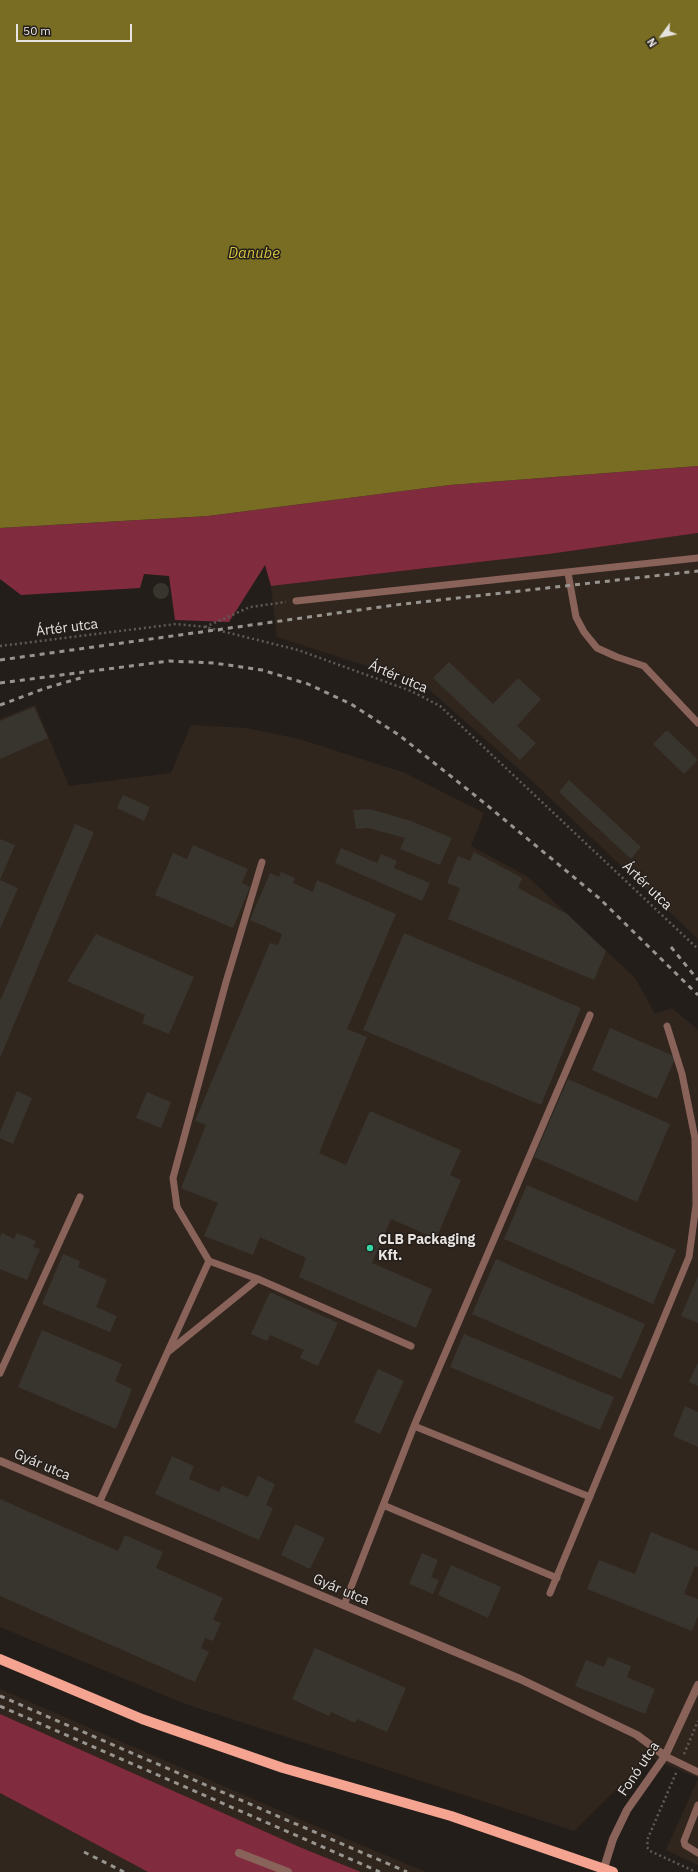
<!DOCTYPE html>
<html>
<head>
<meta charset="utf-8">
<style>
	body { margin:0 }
	#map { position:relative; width:698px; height:1872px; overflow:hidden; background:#241e1a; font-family:"IBM Plex Sans",sans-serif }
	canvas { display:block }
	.north { position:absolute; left:642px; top:16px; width:40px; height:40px; -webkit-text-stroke:3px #241e1a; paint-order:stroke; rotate:237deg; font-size:11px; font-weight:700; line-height:16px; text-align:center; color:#e7e3e0 }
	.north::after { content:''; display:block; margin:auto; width:14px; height:18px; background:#e7e3e0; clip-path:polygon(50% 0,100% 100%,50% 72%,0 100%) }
	.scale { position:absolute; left:16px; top:24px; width:116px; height:18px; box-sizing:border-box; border:2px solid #e7e3e0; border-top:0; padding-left:5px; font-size:12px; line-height:14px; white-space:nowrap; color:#e7e3e0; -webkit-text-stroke:3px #241e1a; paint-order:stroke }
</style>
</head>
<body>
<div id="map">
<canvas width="698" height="1872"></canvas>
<div class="north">N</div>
<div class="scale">50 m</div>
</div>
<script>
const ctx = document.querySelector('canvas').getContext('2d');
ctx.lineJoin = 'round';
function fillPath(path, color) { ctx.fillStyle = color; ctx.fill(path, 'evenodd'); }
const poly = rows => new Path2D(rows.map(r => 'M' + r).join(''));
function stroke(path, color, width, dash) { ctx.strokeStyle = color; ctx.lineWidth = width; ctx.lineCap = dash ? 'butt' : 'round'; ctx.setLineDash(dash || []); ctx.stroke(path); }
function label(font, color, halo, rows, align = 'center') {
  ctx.font = font + ' "IBM Plex Sans",sans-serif'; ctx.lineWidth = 3; ctx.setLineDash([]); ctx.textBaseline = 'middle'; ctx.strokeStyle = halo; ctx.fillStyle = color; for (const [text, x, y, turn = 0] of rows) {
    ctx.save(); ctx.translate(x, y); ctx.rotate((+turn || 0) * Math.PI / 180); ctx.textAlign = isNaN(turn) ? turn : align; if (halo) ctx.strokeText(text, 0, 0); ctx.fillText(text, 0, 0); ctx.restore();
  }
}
const built = poly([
	[698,533,698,939,529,778,423,684,277,637,271,586,549,554],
	[35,705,69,786,171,773,191,725,246,728,299,739,405,773,484,813,471,846,528,877,635,978,655,1014,672,1008,698,1030,698,1778,649,1757,574,1831,183,1703,0,1627,0,719],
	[0,1689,313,1825,426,1872,361,1872,302,1848,0,1714],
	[698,1779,698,1865,666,1850],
	[0,1793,148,1872,0,1872]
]);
const forest = poly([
	[698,466,698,533,549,554,271,586,265,565,229,622,175,620,169,576,144,574,140,588,21,595,0,579,0,528,208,516,450,485],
	[0,1714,302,1848,361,1872,148,1872,0,1793]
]);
const water = poly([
	[0,0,698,0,698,466,450,485,208,516,0,528]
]);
const building = poly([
	'153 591a8 8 0 1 1 16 0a8 8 0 1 1-16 0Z',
	[449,662,493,704,518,678,541,699,517,726,536,743,520,760,433,678],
	[34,707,48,738,0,759,0,721],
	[667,730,698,760,684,774,653,744],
	[569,780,641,847,631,859,559,792],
	[123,795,150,807,144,821,117,808],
	[370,809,411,821,452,838,440,865,400,849,405,838,368,828,356,829,353,810],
	[75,824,94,832,0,1058,0,999,1,999],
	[0,839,15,845,0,880,18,888,0,929],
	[193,845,248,869,242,883,250,887,233,928,155,895,173,853,187,859],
	[341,848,377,863,381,854,397,861,394,868,430,883,422,901,335,863],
	[474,852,522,878,518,888,567,914,606,951,594,980,448,919,460,888,447,883,458,856,470,861],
	[281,872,295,878,293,883,313,892,317,880,396,914,347,1029,367,1037,319,1153,346,1165,370,1111,461,1150,450,1175,461,1180,436,1239,391,1219,372,1263,432,1289,416,1328,299,1277,306,1258,262,1238,260,1237,253,1255,204,1236,218,1203,181,1188,206,1125,195,1121,270,943,278,945,282,934,250,920,270,873,279,877],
	[404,933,581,1008,541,1105,363,1030],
	[96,934,194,977,169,1034,142,1023,145,1015,67,981],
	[610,1028,676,1057,657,1099,592,1070],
	[568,1079,670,1124,637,1202,534,1157],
	[17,1091,32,1098,13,1144,0,1138,0,1132],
	[147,1092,171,1102,161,1128,136,1118],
	[527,1185,676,1250,653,1304,504,1239],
	[2,1233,14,1239,17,1233,36,1241,33,1247,40,1249,27,1280,0,1269,0,1237],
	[63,1254,80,1261,78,1267,107,1280,96,1307,117,1316,110,1332,42,1304],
	[496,1259,645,1324,621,1379,472,1314],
	[698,1276,698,1323,681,1316],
	[270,1292,338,1323,318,1366,300,1358,304,1350,270,1335,267,1341,251,1334],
	[42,1330,122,1364,115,1381,132,1389,116,1429,18,1387],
	[464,1334,614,1397,600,1430,450,1367],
	[698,1362,698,1386,689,1382],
	[378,1369,404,1381,380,1434,354,1422],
	[685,1406,698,1412,698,1447,673,1436],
	[172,1456,194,1466,189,1479,219,1492,222,1486,248,1497,258,1476,275,1484,266,1505,273,1508,259,1540,155,1494],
	[0,1499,118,1551,125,1535,163,1552,156,1568,223,1598,213,1620,221,1623,213,1641,205,1638,201,1648,209,1652,195,1682,0,1596],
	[295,1524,325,1538,310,1569,281,1555],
	[651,1532,698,1551,698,1567,695,1566,684,1594,698,1599,698,1616,692,1631,587,1589,599,1560,635,1574],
	[422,1553,438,1560,431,1577,439,1580,433,1594,409,1584],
	[451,1565,501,1587,488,1618,438,1595],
	[315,1648,406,1688,387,1732,357,1719,355,1723,331,1712,329,1716,292,1699],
	[608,1657,631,1666,627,1677,655,1689,645,1714,575,1686,586,1660,604,1667]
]);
const path = poly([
	[205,627,250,607,286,602],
	[0,646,176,624,205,627,298,650,411,691,440,706,698,949],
	[684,1754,698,1721],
	[676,1773,648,1838,647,1847,650,1851,696,1872]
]);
const lane = poly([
	[568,573,576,617,584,632,597,648,617,657,644,666,698,723],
	[296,601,698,558],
	[209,1261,177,1207,173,1178,226,982,262,862],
	[168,1352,258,1279],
	[0,1373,80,1197],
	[414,1426,590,1497],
	[99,1503,209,1261,258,1279,411,1346],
	[383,1505,557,1578],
	[550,1593,689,1257,696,1205,695,1138,682,1074,667,1026],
	[344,1605,414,1426,590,1015],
	[665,1756,698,1772],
	[698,1805,684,1841,685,1845,698,1853]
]);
const street = poly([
	[0,1461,520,1679,637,1735,665,1756],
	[239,1853,288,1872],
	[604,1868,613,1839,627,1810,665,1756,698,1685]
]);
const primary = poly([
	[0,1659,142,1719,283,1768,451,1816,613,1872]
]);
const rail = poly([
	[0,660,395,605,698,571],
	[0,683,169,661,214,663,262,670,308,684,351,704,399,735,477,797,599,898,698,995],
	[0,705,46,688,84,677],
	[671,947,698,980],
	[0,1696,407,1872],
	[0,1706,380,1872],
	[84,1852,124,1872]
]);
const markers = [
	[370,1248,4,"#37d4a6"]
];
const streetNames = [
	["Ártér utca",67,628,-7],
	["Ártér utca",398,677,23],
	["Ártér utca",647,886,44],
	["Gyár utca",42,1465,23],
	["Gyár utca",341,1590,23],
	["Fonó utca",639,1769,-56]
];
const poiNames = [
	["CLB Packaging",378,1240],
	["Kft.",378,1256]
];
const waterNames = [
	["Danube",254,254]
];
fillPath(built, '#31261e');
fillPath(forest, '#812b3e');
fillPath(water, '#786d22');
fillPath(building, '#38342e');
stroke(path, '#605a57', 2.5, [2, 3]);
stroke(lane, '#896259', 7);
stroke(street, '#896259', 8);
stroke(primary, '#f5a492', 10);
stroke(rail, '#989490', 3, [5, 5]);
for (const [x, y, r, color] of markers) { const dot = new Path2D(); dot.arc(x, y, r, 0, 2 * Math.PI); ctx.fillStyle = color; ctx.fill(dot); stroke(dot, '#241e1a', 1.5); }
label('14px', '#e7e3e0', '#241e1a', streetNames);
label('bold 14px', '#e7e3e0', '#241e1a', poiNames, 'left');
label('italic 15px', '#d7c43f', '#241e1a', waterNames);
</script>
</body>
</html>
